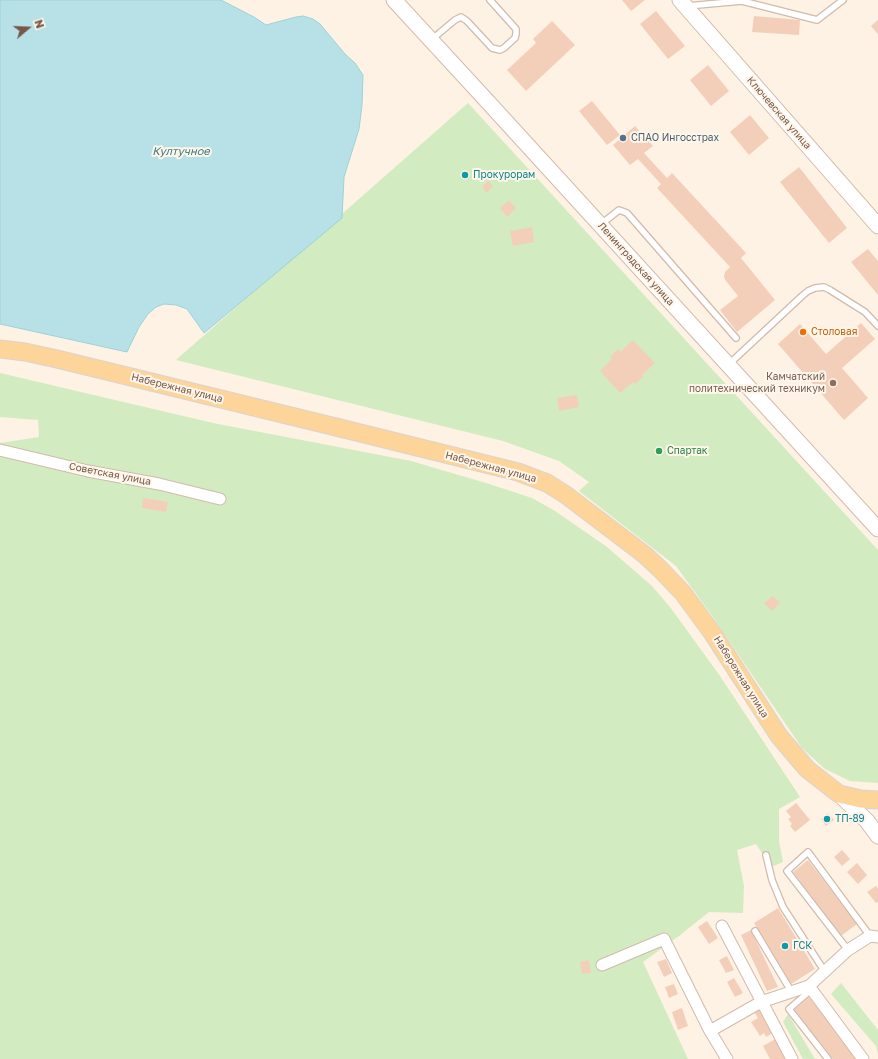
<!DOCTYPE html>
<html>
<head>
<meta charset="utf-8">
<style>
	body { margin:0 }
	#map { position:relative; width:878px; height:1059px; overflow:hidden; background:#fdf2e3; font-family:"Golos Text",sans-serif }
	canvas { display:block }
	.north { position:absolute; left:8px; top:8px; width:40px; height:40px; -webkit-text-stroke:3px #fff6ea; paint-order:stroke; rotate:71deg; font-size:11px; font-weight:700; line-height:16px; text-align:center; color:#765748 }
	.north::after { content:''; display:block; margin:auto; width:14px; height:18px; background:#765748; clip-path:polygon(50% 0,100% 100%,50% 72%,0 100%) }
</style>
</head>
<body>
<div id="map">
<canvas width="878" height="1059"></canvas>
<div class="north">N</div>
</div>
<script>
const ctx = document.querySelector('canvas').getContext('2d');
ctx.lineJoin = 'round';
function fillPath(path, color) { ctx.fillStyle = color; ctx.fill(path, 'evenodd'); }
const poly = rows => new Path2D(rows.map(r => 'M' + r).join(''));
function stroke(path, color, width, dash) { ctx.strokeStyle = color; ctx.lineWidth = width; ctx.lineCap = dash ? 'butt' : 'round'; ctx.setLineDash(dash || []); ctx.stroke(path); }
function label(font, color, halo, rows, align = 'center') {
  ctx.font = font + ' "Golos Text",sans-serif'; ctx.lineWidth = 4; ctx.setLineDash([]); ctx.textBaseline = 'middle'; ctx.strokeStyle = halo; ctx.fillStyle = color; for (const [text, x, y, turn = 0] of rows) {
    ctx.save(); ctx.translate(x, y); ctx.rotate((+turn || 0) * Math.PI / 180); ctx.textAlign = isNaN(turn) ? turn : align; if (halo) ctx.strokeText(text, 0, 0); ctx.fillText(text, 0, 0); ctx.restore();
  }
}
const green = poly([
	[468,103,878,550,878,783,850,781,825,769,802,748,708,610,676,566,579,491,589,482,559,461,503,441,176,360],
	[0,373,213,423,411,461,486,483,532,498,555,511,607,547,652,586,670,607,720,676,800,797,779,809,779,841,783,862,771,867,756,844,737,850,744,886,743,913,709,912,679,936,643,962,688,1059,0,1059,0,443,39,437,38,420,0,417],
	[841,983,878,1030,878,1055,876,1046,831,994],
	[788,1014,815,1059,803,1059,783,1022]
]);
const water = poly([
	[0,0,221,0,254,17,266,25,296,17,303,16,313,19,320,24,345,54,355,63,363,75,362,105,359,129,344,177,342,218,204,333,187,309,176,305,164,304,156,307,148,314,139,327,127,352,0,324,0,0]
]);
const building = poly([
	[622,0,645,0,631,11],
	[656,11,685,46,668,59,640,24],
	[754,16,800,20,799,35,752,32],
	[878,20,878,34,871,26],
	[552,21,575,45,526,91,507,70,536,43,533,39],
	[708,65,729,91,711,106,690,80],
	[592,101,620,135,607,145,579,111],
	[750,115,769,138,749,155,730,132],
	[635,126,653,146,644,153,667,178,672,173,746,253,741,258,775,300,737,332,720,310,738,296,726,281,724,277,725,272,730,267,657,188,661,184,638,159,630,165,613,145],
	[799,167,847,228,829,243,780,182],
	[488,181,493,186,487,193,482,187],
	[509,200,516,208,507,217,500,208],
	[532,227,534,242,513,246,510,231],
	[868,249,878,261,878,295,851,262],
	[861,323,875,339,842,368,868,398,844,420,778,344,800,324,826,354],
	[633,340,655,363,642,375,644,376,635,384,633,382,620,393,600,371,612,359,610,357,618,349,620,352],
	[577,395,579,407,559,411,557,398],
	[143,498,168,502,166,512,142,508],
	[773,596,780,603,772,611,764,603],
	[796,803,810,820,795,832,790,826,792,824,788,819,791,817,786,811],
	[828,813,834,820,826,826,821,819],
	[842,850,850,859,842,866,834,857],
	[808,860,857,924,841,936,793,872],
	[857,863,867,875,858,884,847,872],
	[876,886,878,889,878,902,876,903,867,892],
	[778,908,815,969,791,984,754,923],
	[707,921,718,938,709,944,698,927],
	[751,930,778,987,767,991,741,935],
	[727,956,734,970,726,973,719,960],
	[666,959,672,973,664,977,657,962],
	[589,960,591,973,582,974,580,962],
	[734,978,743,993,735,997,727,982],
	[674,984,678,994,669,998,665,987],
	[809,997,858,1059,833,1059,794,1010],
	[759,1007,774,1032,766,1037,764,1033,760,1036,751,1022,758,1018,753,1010],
	[682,1008,688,1026,678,1030,672,1012],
	[777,1038,788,1057,784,1059,770,1059,763,1046]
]);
const lane = poly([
	[687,6,742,1,817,20,843,0],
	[431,40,455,20,461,17,467,21,492,48,500,50,504,48,515,38,516,34,516,29,490,0],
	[600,225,619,210,627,213,736,338],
	[728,365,802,296,808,291,815,288,824,287,830,290,865,312,878,326],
	[766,855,772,880,783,907,825,972],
	[755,931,791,991],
	[848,950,787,871,808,852,870,936],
	[811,990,789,1009,828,1059]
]);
const street = poly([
	[0,450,88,471,159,484,220,499],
	[722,926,792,1059],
	[602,965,664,939,710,1031,727,1059],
	[809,986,863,1059],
	[710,1031,761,1002,809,986,848,950,870,936,878,937]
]);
const secondary = poly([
	[394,0,488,102,878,529],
	[680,0,878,226],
	[839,794,867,821,878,836]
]);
const primary = poly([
	[0,349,25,352,57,359,340,428,518,472,547,483,566,495,645,555,660,569,683,593,713,634,779,736,807,769,839,794,861,799,878,800]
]);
const markers = [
	[623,138,4,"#5c6f8a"],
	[465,175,4,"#0f9aa8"],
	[803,332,4,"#e8710a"],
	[833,383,4,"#8d6e63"],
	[659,451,4,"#2e9e5b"],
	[827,819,4,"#0f9aa8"],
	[785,946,4,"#0f9aa8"]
];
const streetNames = [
	["Ключевская улица",779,113,49],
	["Ленинградская улица",636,264,48],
	["Набережная улица",177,388,14],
	["Набережная улица",491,467,15],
	["Советская улица",110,474,11],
	["Набережная улица",741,677,58]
];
const serviceNames = [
	["СПАО Ингосстрах",631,138]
];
const cultureNames = [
	["Прокурорам",473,175],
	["ТП-89",835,819],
	["ГСК",793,946]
];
const foodNames = [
	["Столовая",811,332]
];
const educationNames = [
	["Камчатский",825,377],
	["политехнический техникум",825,389]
];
const leisureNames = [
	["Спартак",667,451]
];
const waterNames = [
	["Култучное",181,152]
];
fillPath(green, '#d3ebc1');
fillPath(water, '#b7e1e7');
stroke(water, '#9dd1d9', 1);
fillPath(building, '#f3cfba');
stroke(lane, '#d1bbac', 8);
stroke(street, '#d1bbac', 13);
stroke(secondary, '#d4bba9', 17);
stroke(primary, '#dbd3cf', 19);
stroke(lane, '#fff', 5.5);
stroke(street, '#fff', 11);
stroke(secondary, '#fff', 15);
stroke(primary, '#fdd59a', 17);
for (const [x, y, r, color] of markers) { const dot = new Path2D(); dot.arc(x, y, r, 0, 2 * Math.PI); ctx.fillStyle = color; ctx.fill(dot); stroke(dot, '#fff6ea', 1.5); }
label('10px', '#765748', '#fff6ea', streetNames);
label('10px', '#4e5e75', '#fff6ea', serviceNames, 'left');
label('10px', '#0d838f', '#fff6ea', cultureNames, 'left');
label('10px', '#c56008', '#fff6ea', foodNames, 'left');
label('10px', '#785e54', '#fff6ea', educationNames, 'right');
label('10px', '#27864d', '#fff6ea', leisureNames, 'left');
label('italic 11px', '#3f7a83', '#fff6ea', waterNames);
</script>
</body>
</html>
